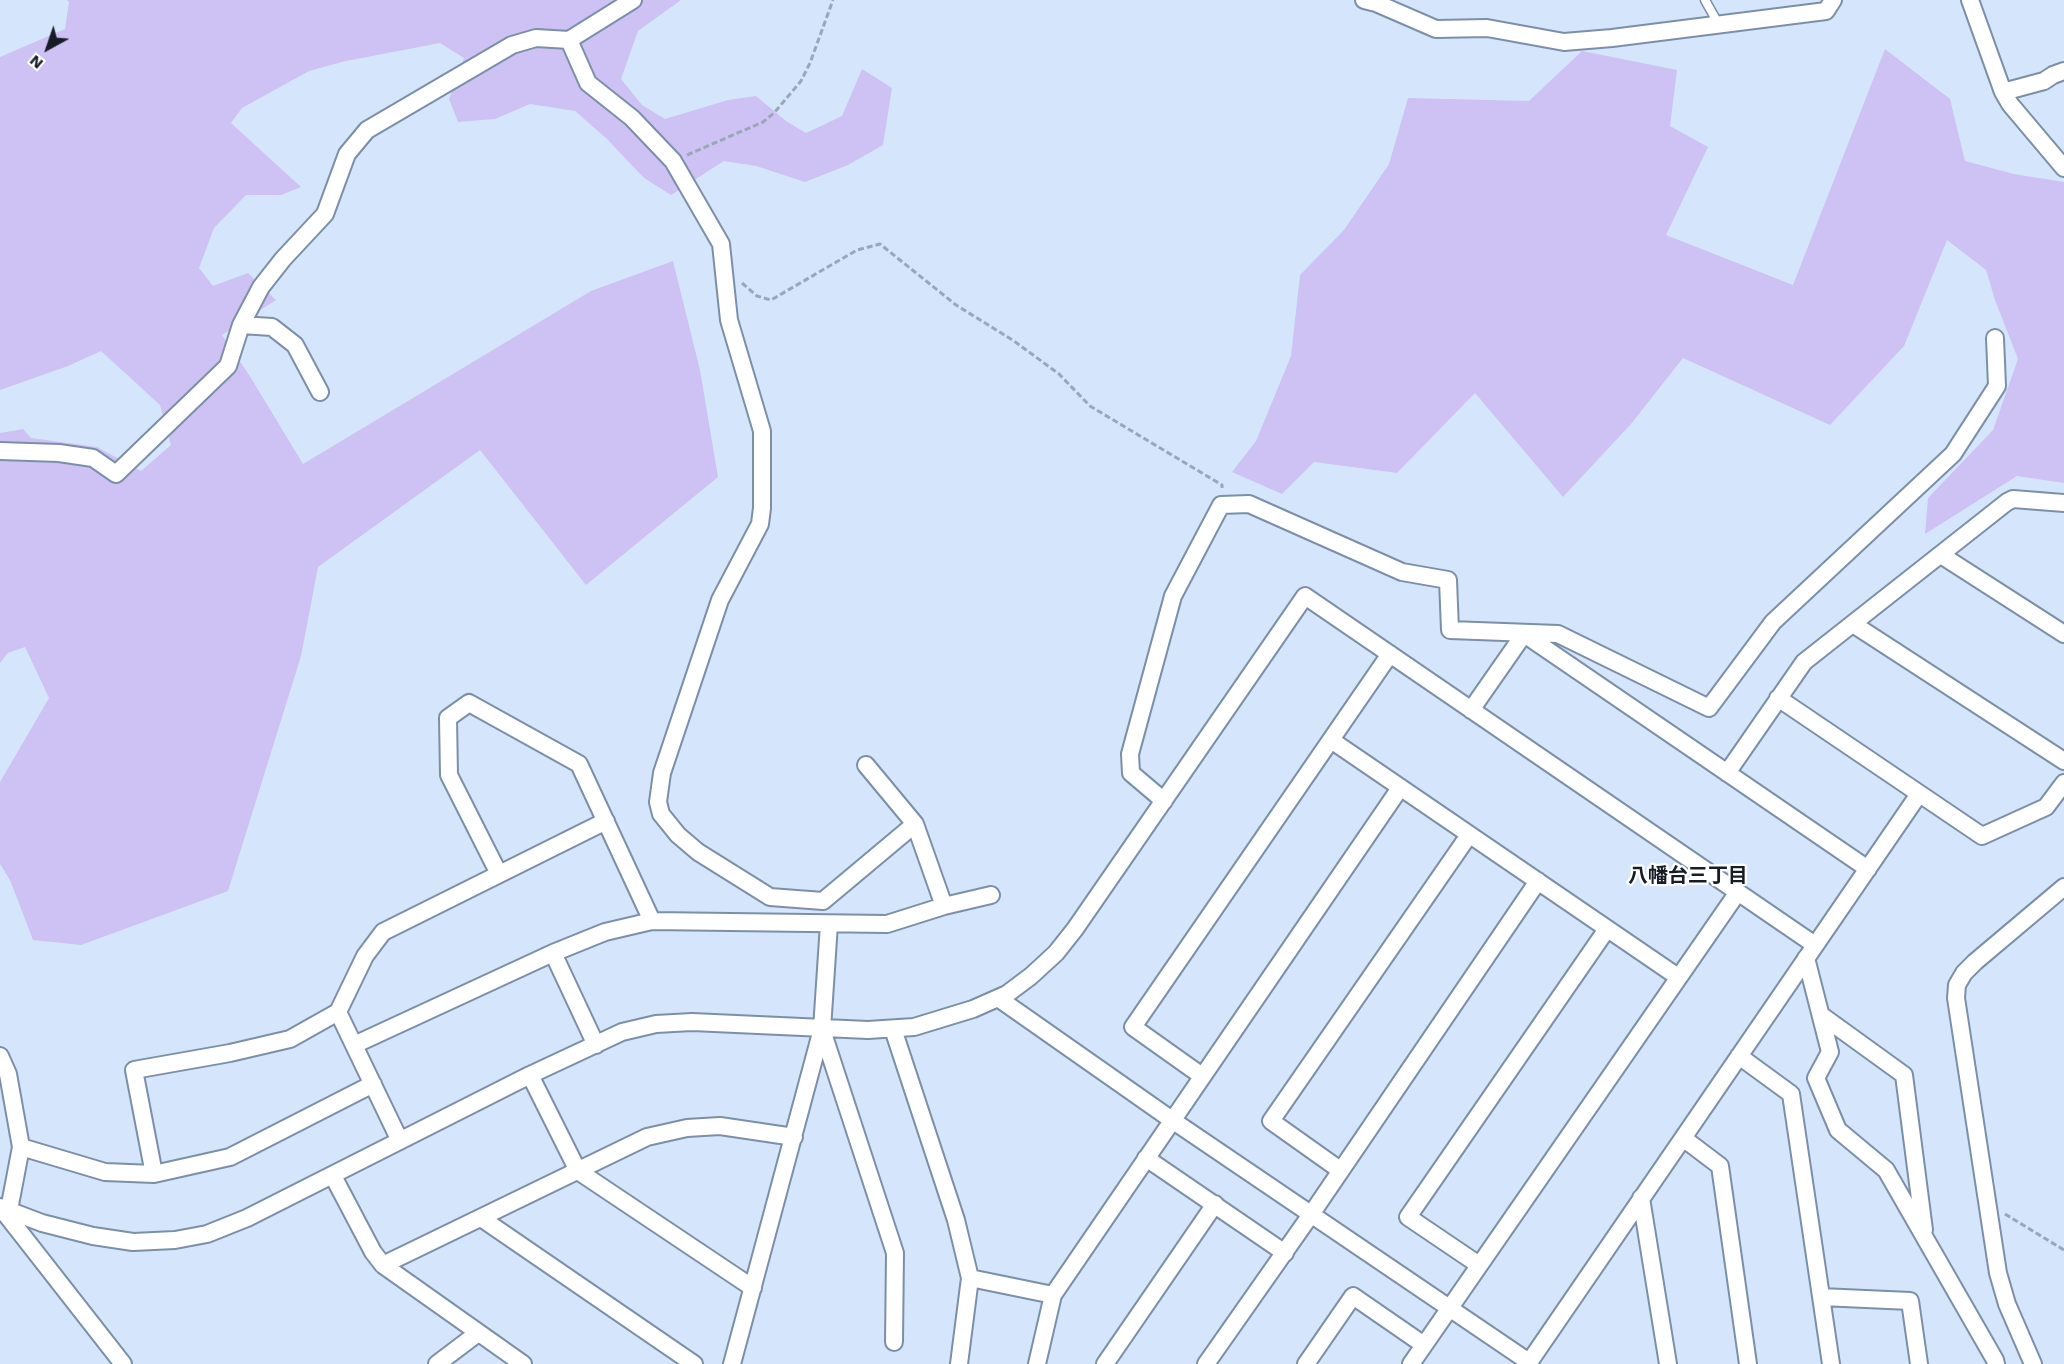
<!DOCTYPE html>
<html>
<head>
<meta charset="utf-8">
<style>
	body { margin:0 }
	#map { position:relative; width:2064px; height:1364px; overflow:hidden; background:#d5e6fc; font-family:"Work Sans",sans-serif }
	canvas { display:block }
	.north { position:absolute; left:18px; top:18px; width:60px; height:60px; -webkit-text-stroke:4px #fff; paint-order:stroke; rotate:220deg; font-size:16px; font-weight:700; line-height:24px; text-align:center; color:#161d27 }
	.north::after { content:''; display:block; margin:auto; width:21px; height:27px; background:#161d27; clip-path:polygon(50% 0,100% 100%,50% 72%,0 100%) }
</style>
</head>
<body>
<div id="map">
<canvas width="2064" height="1364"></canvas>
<div class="north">N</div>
</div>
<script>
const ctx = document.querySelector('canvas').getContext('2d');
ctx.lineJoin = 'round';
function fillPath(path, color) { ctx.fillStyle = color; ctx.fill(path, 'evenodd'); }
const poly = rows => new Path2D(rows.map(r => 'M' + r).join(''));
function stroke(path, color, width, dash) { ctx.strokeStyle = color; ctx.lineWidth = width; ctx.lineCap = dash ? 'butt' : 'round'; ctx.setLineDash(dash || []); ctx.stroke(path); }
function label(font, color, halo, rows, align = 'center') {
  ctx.font = font + ' "Work Sans","Noto Sans JP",sans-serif'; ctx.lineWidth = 4.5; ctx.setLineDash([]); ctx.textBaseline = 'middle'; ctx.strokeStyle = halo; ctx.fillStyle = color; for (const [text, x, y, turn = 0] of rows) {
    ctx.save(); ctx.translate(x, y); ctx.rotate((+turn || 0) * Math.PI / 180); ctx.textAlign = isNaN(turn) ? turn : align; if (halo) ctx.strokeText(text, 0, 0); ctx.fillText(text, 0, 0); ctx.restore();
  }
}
const green = poly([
	[67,0,681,0,638,31,621,79,642,105,665,119,728,100,756,96,786,121,806,133,842,116,862,69,892,88,883,145,848,165,805,182,756,166,724,161,671,195,644,178,607,139,575,111,530,104,495,119,458,122,449,99,464,58,440,43,346,61,309,71,242,108,231,123,301,187,281,195,246,195,214,228,199,268,213,286,248,273,276,300,222,335,251,378,303,464,591,291,673,261,700,370,718,477,586,585,480,450,318,567,301,656,228,891,81,945,33,940,10,880,0,864,0,782,49,698,25,647,8,653,0,663,0,433,23,429,31,438,97,447,141,471,171,445,160,405,101,351,68,366,0,390,0,57,65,29,69,2],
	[1885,49,1950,99,1965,161,2014,174,2064,182,2064,483,2017,476,1925,534,1928,498,1993,430,2018,359,1995,300,1986,270,1947,240,1904,346,1830,425,1683,358,1631,424,1563,497,1475,393,1397,473,1314,462,1282,494,1232,472,1256,441,1291,356,1300,275,1344,230,1389,164,1408,98,1529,101,1582,51,1677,70,1670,126,1708,147,1666,235,1793,285]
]);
const path = poly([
	[687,155,763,122,774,113,801,81,810,63,833,0],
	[742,283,757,296,771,300,857,250,880,244,956,305,1014,341,1059,374,1090,406,1222,485,1222,488],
	[2005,1214,2064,1250]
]);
const service = poly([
	[1705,0,1719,25]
]);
const minor = poly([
	[1364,0,1376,3,1436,29,1487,28,1564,42,1612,38,1826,11,1833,0],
	[1970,0,2003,92,2010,104,2064,168],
	[569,40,588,83,632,118,673,161,721,244,729,320,762,431,762,508,760,524,720,600,662,773,658,802,661,814,678,835,698,852,770,897,823,901,915,824],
	[2003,92,2044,81,2053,75,2064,71],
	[241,325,272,327,295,345,320,392],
	[0,451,59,453,93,458,116,474,228,366,241,325,261,287,283,259,325,214,347,154,367,130,512,45,536,38,569,40,633,0],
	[1941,555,2064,634],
	[1853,624,2064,761],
	[1524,634,1868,869],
	[1778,698,1982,836,2046,807,2064,783],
	[1471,710,1524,634],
	[1331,740,1678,977],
	[866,765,915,824,944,906],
	[1727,773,1804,662,2007,502,2013,499,2064,503],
	[1164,801,1131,773,1130,754,1173,596,1221,505,1249,504,1402,572,1448,580,1450,630,1558,634,1709,708,1773,622,1953,454,1997,386,1995,338],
	[499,874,449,775,448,718,469,703,579,764,652,921],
	[553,953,596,1045],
	[1806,958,1830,1052,1816,1078,1838,1130,1886,1170,1995,1360,1996,1364],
	[998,998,1172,1120,1529,1362],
	[1821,1015,1904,1075,1924,1230],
	[893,1029,956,1220,970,1278,959,1364],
	[822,1030,895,1253,894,1342],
	[354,1045,553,953,605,932,652,921,887,924,944,906,991,895],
	[0,1056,8,1074,21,1147,9,1210],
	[1739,1056,1791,1094,1831,1364],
	[530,1075,578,1171,753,1288],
	[1202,1076,1133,1027,1390,654],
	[1683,1138,1720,1166,1748,1364],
	[400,1141,338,1012,365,956,383,932,606,821],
	[21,1147,105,1172,154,1174,230,1157,373,1084],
	[1146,1158,1285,1253],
	[1340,1170,1271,1121,1469,835],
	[154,1174,134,1070,230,1053,290,1039,338,1012],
	[333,1176,373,1252,383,1265,523,1364],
	[1641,1198,1668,1364],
	[0,1207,42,1223,93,1236,133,1242,175,1240,207,1234,247,1218,530,1075,622,1032,656,1024,692,1022,868,1030,914,1027,973,1009,1007,994,1031,976,1056,953,1075,929,1305,596,1815,945],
	[1,1208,123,1364],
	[481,1218,694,1364],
	[383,1265,647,1137,687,1128,720,1126,794,1137],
	[1479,1265,1408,1217,1607,929],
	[970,1278,1053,1295],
	[1821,1297,1910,1301,1919,1364],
	[437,1364,478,1333],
	[732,1364,822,1029,829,924],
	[1037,1364,1053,1295,1400,788],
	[1105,1364,1215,1204],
	[1206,1364,1312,1213,1538,881],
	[1306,1364,1353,1296,1424,1345],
	[1411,1364,1738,892],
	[1528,1364,1919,794],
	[2033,1364,2007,1304,1998,1273,1956,998,1957,985,1964,973,1975,962,2064,887]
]);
const neighbourhoodNames = [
	["八幡台三丁目",1688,876]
];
fillPath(green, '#cdc2f3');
stroke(service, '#7c8fa8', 11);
stroke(minor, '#7c8fa8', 20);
stroke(path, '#99a7b9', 3, [6, 3]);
stroke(service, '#fff', 8);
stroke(minor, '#fff', 16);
label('bold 20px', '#161d27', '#fff', neighbourhoodNames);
</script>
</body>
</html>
